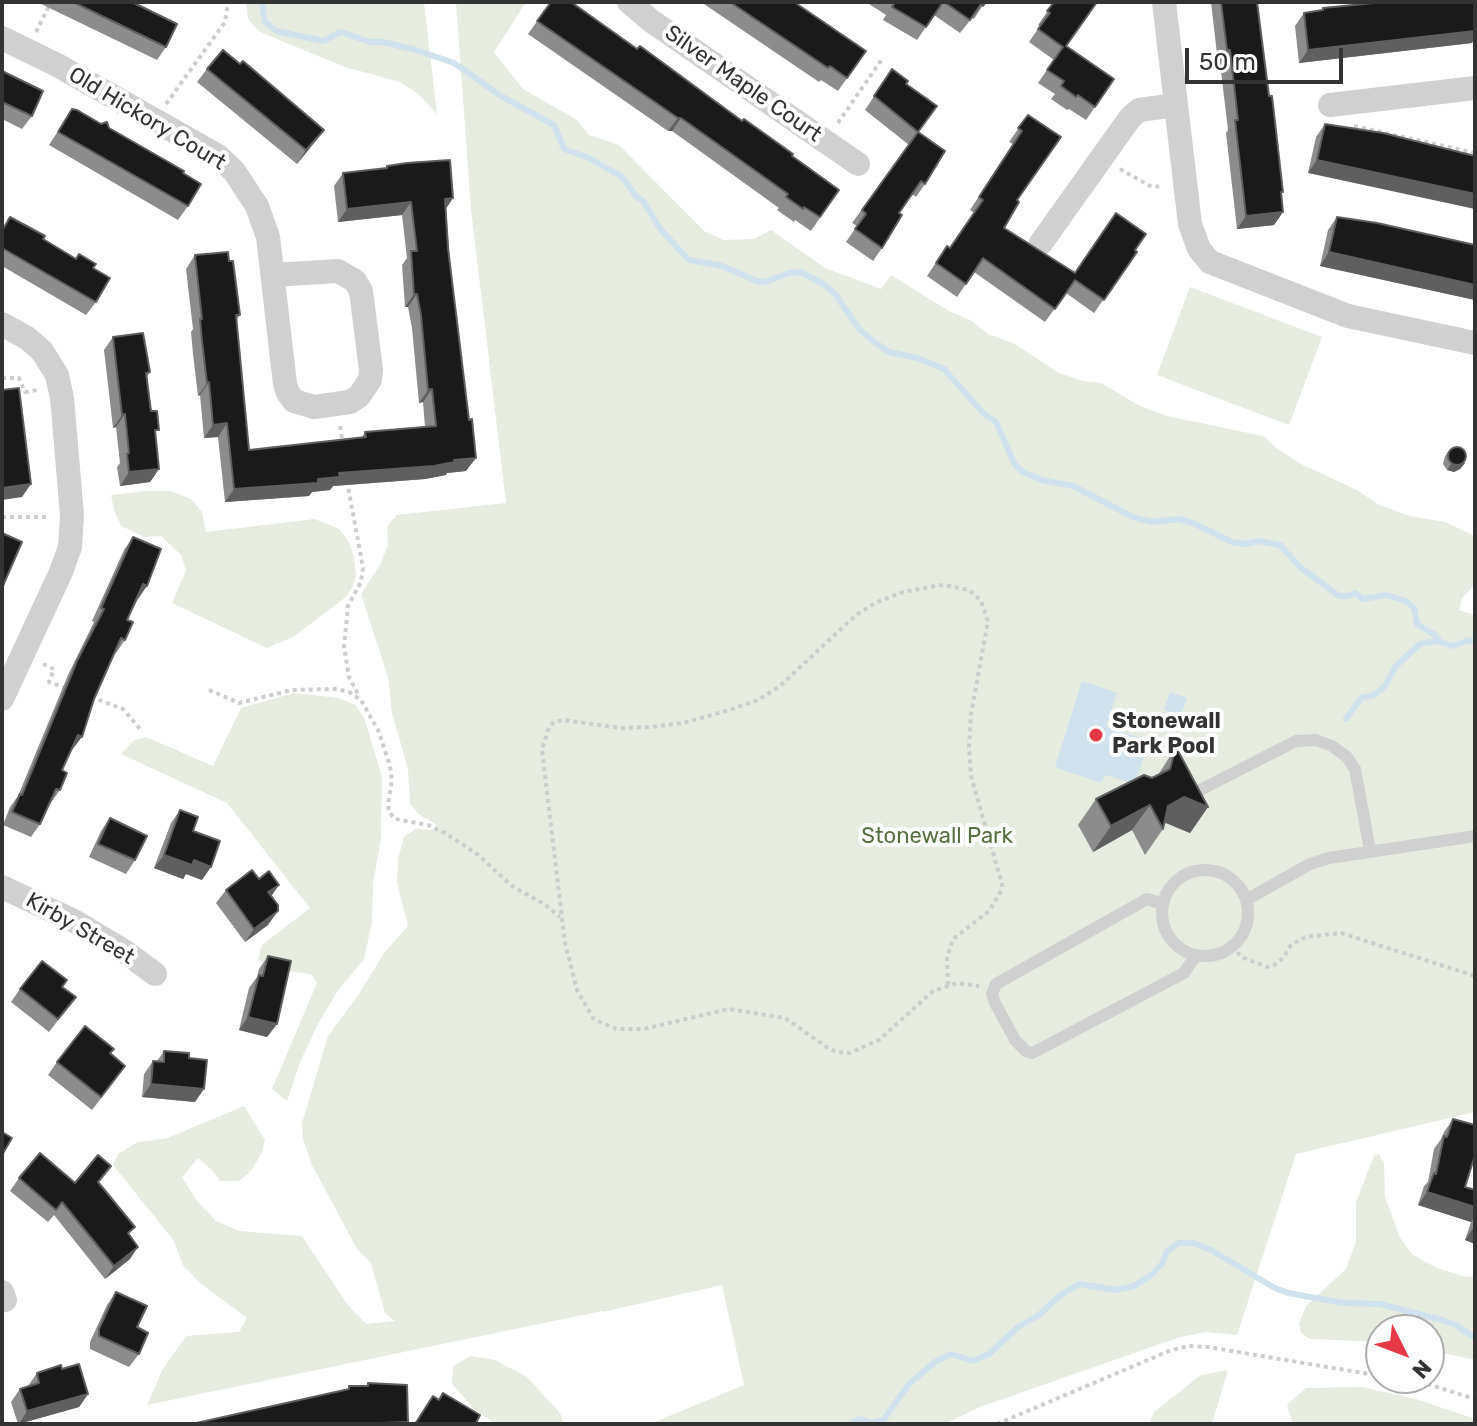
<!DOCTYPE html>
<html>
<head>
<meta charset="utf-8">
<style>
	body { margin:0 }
	#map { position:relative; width:1477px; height:1426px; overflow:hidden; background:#fff; font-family:Rubik,sans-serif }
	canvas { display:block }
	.frame { position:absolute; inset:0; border:4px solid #333; pointer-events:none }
	.north { position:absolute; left:1365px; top:1314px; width:80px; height:80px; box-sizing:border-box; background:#fff; border:2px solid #adadad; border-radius:50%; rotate:132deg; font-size:22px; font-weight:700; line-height:32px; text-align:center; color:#333 }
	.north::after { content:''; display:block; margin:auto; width:28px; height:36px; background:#e63946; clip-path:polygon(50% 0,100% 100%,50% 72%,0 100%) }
	.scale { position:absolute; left:1185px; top:48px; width:158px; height:36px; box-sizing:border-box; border:4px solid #333; border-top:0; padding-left:10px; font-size:24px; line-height:28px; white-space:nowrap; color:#333; -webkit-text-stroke:6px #fff; paint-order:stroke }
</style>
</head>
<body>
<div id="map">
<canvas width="1477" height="1426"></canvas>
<div class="frame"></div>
<div class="north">N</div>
<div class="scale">50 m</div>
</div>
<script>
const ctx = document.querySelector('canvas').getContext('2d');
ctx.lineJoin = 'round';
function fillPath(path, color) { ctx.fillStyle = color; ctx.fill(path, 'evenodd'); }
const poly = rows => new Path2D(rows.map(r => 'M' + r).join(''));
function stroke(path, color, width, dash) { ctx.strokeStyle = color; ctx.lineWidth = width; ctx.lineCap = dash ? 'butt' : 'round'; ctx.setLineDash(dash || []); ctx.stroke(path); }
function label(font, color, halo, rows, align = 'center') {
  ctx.font = font + ' Rubik,sans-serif'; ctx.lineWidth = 8; ctx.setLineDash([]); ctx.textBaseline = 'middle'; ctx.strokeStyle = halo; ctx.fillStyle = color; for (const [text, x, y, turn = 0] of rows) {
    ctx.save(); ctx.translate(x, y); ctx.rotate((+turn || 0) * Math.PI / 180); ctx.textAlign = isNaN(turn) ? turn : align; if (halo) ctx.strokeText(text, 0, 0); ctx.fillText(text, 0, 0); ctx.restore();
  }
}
const green = poly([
	[246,2,424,2,437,114,417,93,400,82,345,67,260,32,248,19],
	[456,2,526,2,494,52,523,89,577,120,589,135,619,145,704,231,724,240,754,239,771,230,825,268,881,289,891,275,949,311,972,321,988,334,1013,343,1059,373,1083,381,1101,383,1140,406,1167,416,1263,436,1279,450,1303,465,1357,490,1379,505,1410,516,1445,522,1475,536,1475,584,1462,598,1459,610,1475,615,1475,1112,1296,1154,1237,1335,1205,1332,1177,1338,980,1407,944,1424,650,1424,744,1385,722,1285,602,1312,602,1311,147,1405,163,1369,186,1336,239,1332,247,1318,200,1283,183,1265,174,1241,113,1165,118,1154,138,1142,168,1138,244,1106,265,1140,262,1152,251,1171,239,1181,220,1181,213,1171,198,1158,182,1177,197,1201,216,1221,239,1231,302,1236,347,1304,366,1324,395,1321,385,1313,371,1263,357,1249,312,1165,303,1139,302,1123,328,1036,359,994,384,953,408,926,397,882,398,859,404,837,415,829,439,830,434,823,418,814,410,803,408,769,392,713,388,677,361,594,381,563,388,545,387,526,397,515,506,503,471,209],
	[1190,287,1322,337,1289,425,1157,375],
	[145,491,171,491,191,499,202,512,206,532,315,519,339,529,349,542,354,558,356,575,353,586,346,597,293,637,267,648,172,603,186,570,181,555,161,536,145,537,121,526,114,510,111,495],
	[294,693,339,698,355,705,364,717,382,777,381,838,373,884,372,922,364,959,337,992,318,1024,300,1062,287,1101,272,1089,317,983,311,974,288,971,258,960,262,945,310,908,227,803,121,754,133,741,146,737,213,766,241,708],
	[1379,1154,1384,1163,1385,1197,1391,1213,1400,1238,1413,1255,1437,1268,1462,1276,1475,1277,1475,1360,1429,1350,1429,1330,1381,1330,1381,1342,1310,1339,1301,1333,1299,1323,1307,1305,1346,1269,1356,1242,1356,1202,1374,1156],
	[471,1356,495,1360,527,1377,560,1413,564,1424,497,1424,476,1411,452,1384,453,1366],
	[1228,1370,1212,1424,1149,1424,1154,1412,1201,1375],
	[1362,1387,1416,1399,1475,1419,1475,1424,1293,1424,1287,1405,1306,1388]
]);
const water = poly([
	[1082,681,1117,693,1106,727,1149,740,1135,784,1105,775,1101,783,1055,767],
	[1170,692,1187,698,1181,715,1164,710]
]);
const stream = poly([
	[262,2,265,22,276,31,323,41,341,32,370,42,383,42,416,50,454,63,501,96,554,125,564,149,589,158,622,177,636,196,643,201,661,230,689,260,722,266,757,281,766,282,789,273,801,272,825,285,835,294,859,329,873,341,889,352,917,358,944,369,985,415,996,422,1015,465,1023,472,1042,480,1073,486,1133,517,1152,522,1178,519,1193,523,1232,542,1245,544,1259,541,1280,545,1300,567,1339,596,1349,596,1355,593,1363,599,1386,595,1406,601,1414,608,1417,624,1435,635,1440,642],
	[1346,719,1361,698,1374,695,1385,686,1396,666,1420,644,1437,641,1453,646,1469,640,1475,642],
	[851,1424,861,1419,873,1423,884,1419,909,1384,935,1362,951,1354,973,1361,989,1354,1018,1327,1039,1315,1059,1296,1079,1284,1115,1290,1134,1286,1150,1276,1162,1264,1167,1251,1178,1243,1194,1243,1211,1250,1273,1287,1288,1293,1344,1303,1380,1304,1442,1320,1456,1325,1475,1338]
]);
const path = poly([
	[36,32,51,2],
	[166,104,225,22,228,2],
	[838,123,882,59],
	[1354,126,1475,153],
	[1120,169,1152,187,1163,186],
	[2,378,19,378,25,392,38,390],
	[340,426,343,445],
	[347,481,363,568,361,582,348,606,344,646,349,677,359,696],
	[2,517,50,517],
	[43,664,54,669,49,682,68,689],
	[209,690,239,703,292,690,337,689,349,692,361,700,378,730,390,766,392,780,388,804,389,812,395,819,428,825,445,833,477,854,512,886,544,904,560,917],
	[91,697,123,709,140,729],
	[1231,947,1244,958,1267,967,1276,964,1283,958,1291,945,1305,937,1341,933,1475,976],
	[948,985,947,957,953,939,989,911,1001,891,1002,884,971,776,969,746,971,714,988,621,981,601,969,590,945,585,935,586,903,592,875,603,856,615,780,686,758,700,726,711,683,723,651,727,620,728,563,720,554,722,549,727,542,750,565,943,577,990,593,1018,600,1022,617,1029,644,1029,728,1009,785,1018,828,1048,836,1052,850,1053,879,1040,933,991,957,983,979,986],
	[1396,1378,1421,1382,1475,1399],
	[997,1424,1169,1351,1188,1346,1208,1347,1381,1376]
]);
const lane = poly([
	[1196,792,1296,741,1316,740,1332,746,1347,757,1355,769,1370,850],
	'1162 913a43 43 0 1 1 86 0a43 43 0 1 1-86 0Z',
	[1246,900,1310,864,1329,858,1475,836],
	[1163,904,1147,899,996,984,992,994,995,1003,1015,1040,1026,1051,1032,1053,1040,1049,1184,973,1196,955]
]);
const street = poly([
	[629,2,650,20,858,164],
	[1164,2,1190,224,1199,249,1210,262,1348,316,1475,343],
	[2,38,57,65,218,156,234,171,257,206,268,237,285,384,288,393,294,401,314,407,350,402,359,396,370,380,371,370,361,291,355,281,338,271,273,275],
	[1330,105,1475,88],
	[1041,243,1130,118,1139,110,1176,105],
	[2,324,27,338,42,351,57,375,62,398,72,515,70,547,61,572,2,699],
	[2,887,74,921,124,951,155,974],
	[2,1292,5,1300]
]);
const wall = poly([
	[37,2,132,2,166,47,157,60],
	[551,2,637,49,839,190,811,231,795,220,794,222,777,210,779,208,672,131,668,131,528,34],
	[701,2,794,2,866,51,838,91,821,80,819,82],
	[866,2,943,2,917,40,883,20,886,15],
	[943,2,985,2,974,19,972,18,960,33,934,15],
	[1054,2,1066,46,1114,79,1086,120,1069,109,1067,110,1051,99,1055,94,1038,83,1054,60,1029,42,1040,26,1038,25],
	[1211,2,1257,2,1283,212,1274,225,1237,229,1226,133,1228,130,1220,63,1218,63],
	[1323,8,1472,43,1299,63,1295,26,1304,13,1321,11],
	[207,69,314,143,297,164,197,82],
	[892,69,906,84,918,133,925,184,916,197,912,194,899,213,882,248,873,261,846,242,857,226,852,223,909,145,865,110],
	[2,71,32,116,22,129,2,119],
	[72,109,109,128,183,173,188,206,178,220,49,145],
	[1028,115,1017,200,1004,228,1075,273,1135,250,1137,252,1094,313,1066,293,1045,322,974,272,957,297,927,276,947,246,950,248,974,213,970,210,1013,144,1009,142],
	[1325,124,1383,133,1308,173,1316,137],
	[387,166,453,198,446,209,466,471,447,473,446,475,425,479,333,486,330,490,312,492,309,496,225,502,218,437,204,438,200,395,198,396,193,354,191,332,193,329,186,269,195,255,229,261,240,315,236,320,249,450,362,437,365,432,425,427,423,402,419,403,412,328,408,307,405,307,402,265,407,258,402,215,338,222,334,186,343,173,385,169],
	[10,217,43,239,76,259,93,268,96,302,86,315,2,266,2,229],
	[1337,217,1475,245,1475,300,1320,266,1328,230],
	[113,337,150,372,147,377,159,469,150,482,120,486,117,467,120,463,116,427,113,428,104,350],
	[1450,449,1465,463,1460,469,1454,472,1447,470,1443,464,1445,456],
	[133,537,138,599,127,620,125,640,116,653,115,652,72,750,71,749,62,770,60,790,50,804,49,803,40,824,31,837,3,825,10,807,18,796,68,675,94,622,92,621,124,550],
	[1176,747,1208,807,1190,833,1166,823,1164,824,1163,829,1145,855,1132,830,1093,852,1078,825,1096,799,1158,775],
	[180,810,193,831,202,880,186,874,183,879,154,868,171,823],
	[110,818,135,860,126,874,89,857,101,831],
	[226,890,271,896,268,925,245,942,216,903],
	[268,956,277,1024,267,1037,239,1030,249,988,257,977,259,969],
	[62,987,66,1010,49,1032,11,1002,20,989],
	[164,1051,189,1058,195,1102,142,1097,144,1074,153,1061,157,1061],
	[110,1054,116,1079,92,1110,48,1075,57,1062],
	[1453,1119,1465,1187,1475,1190,1475,1244,1465,1240,1471,1222,1418,1205,1424,1186,1428,1182,1434,1149,1441,1139,1444,1132],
	[19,1178,75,1183,99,1183,130,1259,105,1279,54,1215,48,1222,10,1191],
	[116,1292,137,1327,139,1354,129,1367,90,1349,90,1342,107,1305],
	[62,1369,88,1394,79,1407,18,1424,11,1402,20,1389,28,1386,37,1373]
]);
const shadedWall = poly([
	[1475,31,1475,39,1472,43,1299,63,1308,50],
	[1227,50,1230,50,1220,63,1218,63],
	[678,118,681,118,672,131,668,131],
	[324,130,314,143,297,164,306,150],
	[1317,160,1475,194,1475,209,1308,173],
	[453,198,444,211,445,199],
	[411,202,402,215,338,222,347,209],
	[1283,212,1274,225,1237,229,1246,216],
	[1329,252,1475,285,1475,300,1320,266],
	[414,294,417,294,408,307,405,307],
	[209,382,200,395,198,396,207,383],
	[432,389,423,402,419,403,428,390],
	[125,414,116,427,113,428,122,415],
	[227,423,218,437,204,438,213,425],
	[476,458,466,471,447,473,446,475,425,479,333,486,330,490,312,492,309,496,225,502,234,489,318,479,339,473],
	[1465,463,1460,469,1454,472,1447,470,1451,464],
	[159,469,150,482,120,486,129,472],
	[31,484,22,497,2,500,2,488],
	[143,584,147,586,138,599,134,597],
	[78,735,82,737,72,750,69,748],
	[1184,797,1208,807,1190,833,1166,823,1161,826,1168,806],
	[1150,805,1132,830,1093,852,1111,826],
	[164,855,194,860,211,867,202,880,186,874,183,879,154,868],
	[279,885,270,898,268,892],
	[278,911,268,925,245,942,254,929],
	[248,1017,277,1024,267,1037,239,1030],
	[151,1084,204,1089,195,1102,142,1097],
	[1427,1192,1475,1207,1475,1217,1471,1222,1418,1205],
	[1474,1227,1475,1228,1475,1244,1465,1240],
	[138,1247,130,1259,105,1279,114,1266],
	[88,1394,79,1407,19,1424,27,1411],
	[408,1422,407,1424,354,1424]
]);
const building = poly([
	[73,2,132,2,177,24,166,47,73,2],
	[551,2,571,2,637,49,640,46,742,121,744,119,793,154,792,156,839,190,820,217,804,207,803,209,786,197,788,194,681,118,678,118,537,21,551,2],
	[730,2,794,2,866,51,847,78,830,66,828,68,730,2],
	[895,2,943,2,926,27,892,7,895,2],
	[944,2,986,2,983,6,981,4,970,20,944,2],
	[1054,2,1097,2,1066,46,1114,79,1095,107,1078,95,1076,97,1061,86,1064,81,1047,70,1063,47,1038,29,1050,13,1047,11,1054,2],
	[1221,2,1257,2,1269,96,1272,96,1283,192,1281,192,1283,212,1246,216,1235,120,1238,120,1230,50,1227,50,1221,2],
	[1383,2,1475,2,1475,31,1308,50,1304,13,1323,10,1323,8,1383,2],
	[223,50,240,64,243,61,324,130,306,150,207,69,223,50],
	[892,69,908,81,906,84,937,106,918,132,874,96,892,69],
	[2,71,43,91,32,116,2,102,2,71],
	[72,109,77,110,101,124,107,122,109,128,184,171,183,173,201,184,188,206,58,132,72,109],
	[1028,115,1061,137,1017,200,1019,202,1004,228,1075,273,1116,213,1146,234,1135,250,1137,252,1104,300,1075,280,1055,309,983,258,966,284,936,263,947,246,950,248,983,200,979,197,1022,131,1018,128,1028,115],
	[1325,124,1383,133,1475,156,1475,194,1317,160,1325,124],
	[918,132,945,151,925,184,921,181,899,213,902,215,882,248,855,229,866,214,862,210,918,132],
	[450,160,453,198,445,199,448,248,469,420,472,419,476,458,454,460,455,462,434,466,339,473,340,477,318,479,318,483,234,489,227,423,213,425,209,382,207,383,202,341,200,319,202,319,195,255,228,252,229,261,233,261,240,315,236,315,249,450,366,437,365,432,436,426,432,389,428,390,421,315,417,294,414,294,411,251,417,251,411,202,347,209,343,173,387,168,387,166,407,163,450,160],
	[10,217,45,236,43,239,76,259,79,254,96,264,93,268,110,278,96,302,2,248,2,231,10,217],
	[1337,217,1377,223,1475,245,1475,285,1329,252,1337,217],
	[143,333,150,372,146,373,151,411,157,411,159,430,155,430,159,469,129,472,127,454,129,453,125,414,122,415,113,337,143,333],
	[19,388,31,484,2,488,2,390,19,388],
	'1448 456a9 9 0 1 1 18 0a9 9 0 1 1-18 0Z',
	[2,533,22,542,2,588,2,533],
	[133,537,161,549,147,586,143,584,127,620,133,622,125,640,121,638,94,699,82,737,78,735,62,770,67,773,60,790,56,789,40,824,12,812,20,794,22,795,77,661,104,609,101,608,133,537],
	[1176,747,1208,807,1184,797,1168,806,1163,829,1150,805,1111,826,1096,799,1144,775,1152,778,1170,769,1176,747],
	[180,810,198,817,193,831,220,841,211,867,194,860,192,865,164,855,180,810],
	[110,818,147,836,135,860,98,844,110,818],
	[252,870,259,879,269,871,279,885,268,892,278,905,278,911,254,929,226,890,252,870],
	[268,956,291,961,277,1024,248,1017,259,975,263,976,268,956],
	[42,961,67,980,62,987,76,997,58,1019,20,989,42,961],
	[85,1026,114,1049,110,1053,125,1066,101,1097,57,1062,85,1026],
	[164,1051,189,1053,189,1058,207,1060,204,1089,151,1084,153,1061,164,1062,164,1051],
	[1453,1119,1475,1125,1475,1155,1465,1187,1475,1190,1475,1207,1427,1192,1434,1173,1436,1174,1444,1136,1447,1137,1453,1119],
	[2,1132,12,1138,2,1155,2,1132],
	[40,1153,75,1183,98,1155,111,1166,98,1182,135,1227,128,1233,138,1247,114,1266,62,1202,56,1210,19,1178,40,1153],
	[116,1292,147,1306,137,1327,148,1333,139,1354,99,1336,99,1329,116,1292],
	[79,1364,88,1394,27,1411,20,1389,39,1383,37,1373,61,1365,62,1369,79,1364],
	[368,1383,407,1385,408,1422,354,1424,192,1424,349,1389,349,1386,368,1386,368,1383],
	[443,1393,480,1415,476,1423,477,1424,415,1424,433,1396,439,1400,443,1393]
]);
const markers = [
	[1096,735,8,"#e63946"]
];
const streetNames = [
	["Silver Maple Court",743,84,35],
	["Old Hickory Court",147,119,31],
	["Kirby Street",80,929,30]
];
const poiNames = [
	["Stonewall",1112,722],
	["Park Pool",1112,747]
];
const parkNames = [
	["Stonewall Park",937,837]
];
fillPath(green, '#e6ecdf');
fillPath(water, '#cfe2ee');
stroke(stream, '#cfe2ee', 6);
stroke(path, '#cdcdcd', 4, [4, 4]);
stroke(lane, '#d0d0d0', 12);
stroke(street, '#d0d0d0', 24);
fillPath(wall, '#8c8c8c');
fillPath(shadedWall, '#5f5f5f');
fillPath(building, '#1a1a1a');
stroke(building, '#5f5f5f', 2);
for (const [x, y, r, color] of markers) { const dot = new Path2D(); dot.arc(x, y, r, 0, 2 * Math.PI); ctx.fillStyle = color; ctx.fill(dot); stroke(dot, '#fff', 3); }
label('22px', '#333', '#fff', streetNames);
label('bold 22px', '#333', '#fff', poiNames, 'left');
label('22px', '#56703f', '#fff', parkNames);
</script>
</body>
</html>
